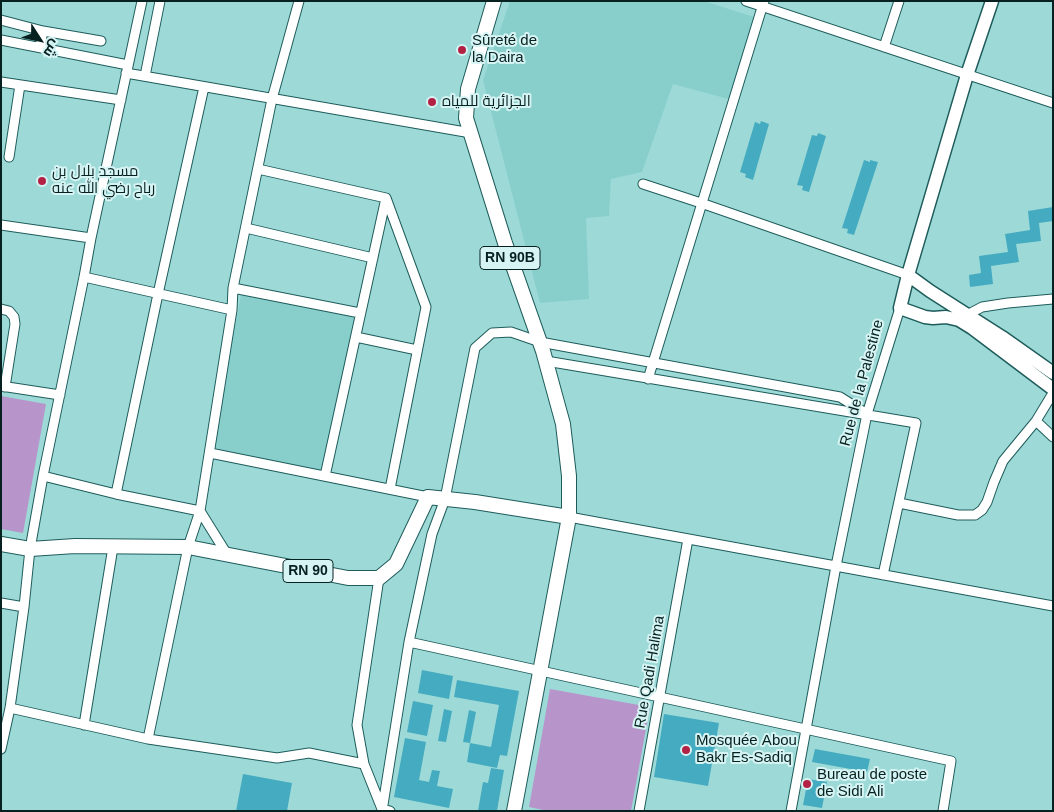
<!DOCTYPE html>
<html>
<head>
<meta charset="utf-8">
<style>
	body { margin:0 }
	#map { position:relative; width:1054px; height:812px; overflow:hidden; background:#9ddad7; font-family:Helvetica,Cairo,sans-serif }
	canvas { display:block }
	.frame { position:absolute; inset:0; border:2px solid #072020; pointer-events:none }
	.north { position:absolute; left:15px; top:15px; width:50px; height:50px; -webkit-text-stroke:4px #d6f4f3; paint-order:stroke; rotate:125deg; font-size:14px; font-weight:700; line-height:20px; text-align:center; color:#072020 }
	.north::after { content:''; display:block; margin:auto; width:18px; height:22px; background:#072020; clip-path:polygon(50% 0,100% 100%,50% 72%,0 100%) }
</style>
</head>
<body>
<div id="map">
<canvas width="1054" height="812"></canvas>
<div class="frame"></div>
<div class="north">ش</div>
</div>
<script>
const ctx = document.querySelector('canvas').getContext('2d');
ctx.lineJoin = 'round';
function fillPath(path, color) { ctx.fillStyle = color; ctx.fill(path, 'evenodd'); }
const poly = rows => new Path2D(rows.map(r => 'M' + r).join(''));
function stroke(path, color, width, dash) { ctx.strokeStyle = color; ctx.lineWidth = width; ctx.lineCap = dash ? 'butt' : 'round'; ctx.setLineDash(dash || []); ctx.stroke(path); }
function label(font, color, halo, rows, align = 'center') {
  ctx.font = font + ' Helvetica,Cairo,sans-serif'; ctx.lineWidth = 4; ctx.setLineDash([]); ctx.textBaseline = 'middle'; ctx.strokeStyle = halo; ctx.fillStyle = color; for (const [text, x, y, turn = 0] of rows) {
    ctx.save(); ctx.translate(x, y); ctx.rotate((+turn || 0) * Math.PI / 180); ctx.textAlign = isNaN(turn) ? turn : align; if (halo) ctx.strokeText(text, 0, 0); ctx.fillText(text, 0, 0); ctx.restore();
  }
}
const built = poly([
	[510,1,704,1,757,18,732,100,673,84,642,172,611,179,609,216,586,218,589,299,540,303,483,80],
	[242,290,360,313,325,476,211,447]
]);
const green = poly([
	[1,396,46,404,23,533,1,529],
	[550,689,650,707,631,811,548,811,529,807]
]);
const building = poly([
	[761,121,769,124,753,180,745,177,746,174,740,172,755,122,760,124],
	[818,133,826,136,809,192,802,190,803,186,797,185,812,135,817,136],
	[864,160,870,162,870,160,878,162,854,235,847,233,848,229,842,228],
	[1053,207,1053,221,1039,223,1041,241,1016,244,1019,262,991,266,993,284,970,287,969,275,981,273,979,256,1008,252,1005,234,1030,230,1028,211],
	[422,670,453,676,449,699,418,693],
	[457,680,519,691,507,756,500,755,497,768,467,762,470,743,491,747,499,705,454,697],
	[413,701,433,705,427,736,407,732],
	[444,709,452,711,446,742,438,741],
	[469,710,476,712,470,743,463,742],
	[664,714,719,723,708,786,654,777],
	[405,738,426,742,419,780,429,782,432,770,440,771,437,786,453,789,449,808,394,797],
	[815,749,870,759,867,772,812,762],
	[491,768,504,770,497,811,478,811,483,782,488,783],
	[243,774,292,783,287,811,236,811],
	[808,779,827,782,822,808,803,805]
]);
const street = poly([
	[746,1,1053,103],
	[1,20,43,31],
	[1,40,128,65],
	[40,47,43,31,101,41],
	[884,47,899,1],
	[126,73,471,133],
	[145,76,160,1],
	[1,82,121,100],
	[9,157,20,85],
	[258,169,386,198,325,476],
	[643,184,701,203,908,275],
	[386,198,426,307,390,489],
	[1,225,91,238],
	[246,228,373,258],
	[84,277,232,310],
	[233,288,360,313],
	[1,309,9,311,14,317,15,324,5,387],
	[965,318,967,315,982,307,1008,303,1053,299],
	[356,337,417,350],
	[546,361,916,423,883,575],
	[648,379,764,1],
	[1,386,60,395],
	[1036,421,1053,437],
	[210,453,428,497],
	[43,476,116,494,200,511,228,556],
	[116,494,158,294,204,87],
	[899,503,958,515,975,515,982,510,987,502,994,482,1003,461,1036,421,1053,393],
	[569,517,1053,606],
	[379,578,357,725,364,764,382,809,390,811],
	[1,603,24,607],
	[409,642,951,761,943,811],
	[10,708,148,739,277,758,309,753,364,764],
	[84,725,113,547],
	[148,739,188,547,200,511,232,310,233,288,272,99,299,1],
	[1,749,10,708,24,607,30,549,43,476,84,277,91,238,142,1],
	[382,811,409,642,432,534,445,499,475,348,492,333,511,332,540,342,840,397,867,414],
	[639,811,688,539],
	[791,811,836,566,867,414,900,308]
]);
const secondary = poly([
	[992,1,967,75,908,275,900,308,925,317,933,318,946,317,959,320,972,328,1053,389],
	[908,275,930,291,1002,337,1053,373]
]);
const primary = poly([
	[494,1,468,89,466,118,505,243,543,351,563,424,569,476,569,517,514,811],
	[1,544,30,549,75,546,188,547,348,578,379,578,396,564,428,497,475,502,569,517]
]);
const markers = [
	[462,50,5,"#b32145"],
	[432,102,5,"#b32145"],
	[42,181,5,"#b32145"],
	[686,750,5,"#b32145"],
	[807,784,5,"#b32145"]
];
const shields = [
	[510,258,60],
	[308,571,50]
];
const shieldNames = [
	["RN 90B",510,258],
	["RN 90",308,571]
];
const poiNames = [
	["Sûreté de",472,41],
	["la Daira",472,58],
	["الجزائرية للمياه",442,102],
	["مسجد بلال بن",52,172],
	["رباح رضي الله عنه",52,189],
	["Mosquée Abou",696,741],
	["Bakr Es-Sadiq",696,758],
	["Bureau de poste",817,775],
	["de Sidi Ali",817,792]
];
const streetNames = [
	["Rue de la Palestine",862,383,-75],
	["Rue Qadi Halima",650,672,-80]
];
fillPath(built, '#88cfcc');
fillPath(green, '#b794ca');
fillPath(building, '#45abc0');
stroke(street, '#1e5c5b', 11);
stroke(secondary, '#1e5c5b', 15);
stroke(primary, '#1e5c5b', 16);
stroke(street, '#fff', 9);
stroke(secondary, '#fff', 12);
stroke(primary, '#fff', 14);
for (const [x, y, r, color] of markers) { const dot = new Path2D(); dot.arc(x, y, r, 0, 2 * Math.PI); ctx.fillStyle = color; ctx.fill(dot); stroke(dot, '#d6f4f3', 2); }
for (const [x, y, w] of shields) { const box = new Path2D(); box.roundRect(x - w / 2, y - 11.5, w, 23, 4); ctx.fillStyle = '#d6f4f3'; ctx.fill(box); stroke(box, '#072020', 1); }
label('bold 14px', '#072020', null, shieldNames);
label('15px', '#072020', '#d6f4f3', poiNames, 'left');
label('15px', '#072020', '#d6f4f3', streetNames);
</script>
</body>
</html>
